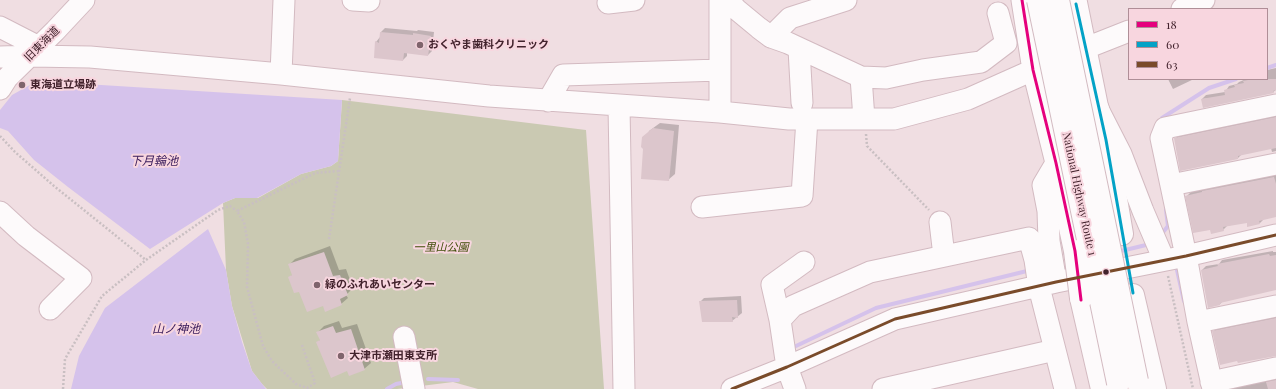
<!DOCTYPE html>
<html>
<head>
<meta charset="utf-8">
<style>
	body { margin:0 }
	#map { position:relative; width:1276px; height:389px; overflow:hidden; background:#f0dee2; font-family:"Playfair Display",serif }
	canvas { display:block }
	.legend { position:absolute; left:1128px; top:8px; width:140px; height:72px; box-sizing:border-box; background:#f8d6df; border:1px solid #af8e97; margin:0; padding:5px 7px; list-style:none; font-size:12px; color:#42222c }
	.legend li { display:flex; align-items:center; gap:8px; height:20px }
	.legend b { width:20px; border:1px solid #af8e97 }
</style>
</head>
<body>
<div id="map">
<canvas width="1276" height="389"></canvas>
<ul class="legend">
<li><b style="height:5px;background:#e5007d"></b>18</li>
<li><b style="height:5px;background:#03a2c6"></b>60</li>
<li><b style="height:5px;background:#7a4b2a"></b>63</li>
</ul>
</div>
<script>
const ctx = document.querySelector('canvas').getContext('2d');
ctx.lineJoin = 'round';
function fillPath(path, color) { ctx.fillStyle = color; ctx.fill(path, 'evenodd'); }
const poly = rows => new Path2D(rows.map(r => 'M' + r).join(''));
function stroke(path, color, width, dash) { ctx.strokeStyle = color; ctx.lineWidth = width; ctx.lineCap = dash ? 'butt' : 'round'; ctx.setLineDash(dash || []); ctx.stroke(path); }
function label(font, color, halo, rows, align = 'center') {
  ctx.font = font + ' "Playfair Display","Noto Sans JP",serif'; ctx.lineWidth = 4; ctx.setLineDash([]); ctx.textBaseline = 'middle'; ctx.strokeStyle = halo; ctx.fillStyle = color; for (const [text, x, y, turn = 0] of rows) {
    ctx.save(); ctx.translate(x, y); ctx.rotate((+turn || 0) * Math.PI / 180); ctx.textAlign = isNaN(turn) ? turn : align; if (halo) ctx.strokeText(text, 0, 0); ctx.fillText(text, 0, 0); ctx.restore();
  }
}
const green = poly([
	[342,100,586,130,604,389,478,389,453,382,397,389,267,389,262,384,252,371,232,306,226,270,223,203,235,198,258,198,301,174,331,166,338,161]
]);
const water = poly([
	[37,81,342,100,338,161,331,166,301,174,257,198,235,198,223,203,150,249,68,187,34,160,8,131,0,128,0,110,12,95],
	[208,229,226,270,232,306,242,342,252,371,266,389,71,389,79,356,105,308]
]);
const shadow = poly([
	[385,28,417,31,418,30,434,32,432,51,428,55,407,52,407,56,403,60,376,42,380,37,381,32],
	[1276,68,1276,90,1273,92,1202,99,1206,95,1225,92,1229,86,1237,84,1239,82,1246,79,1267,79,1267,70],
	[1168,79,1194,79,1173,89],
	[1276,115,1276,151,1272,152,1271,148,1242,154,1238,158,1175,139,1179,135],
	[660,123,679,125,675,174,668,180,644,148,649,131],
	[1276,174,1276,216,1264,219,1260,223,1247,221,1227,226,1223,230,1187,196,1191,192,1205,189,1207,187],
	[330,246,339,270,346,269,353,288,346,295,348,298,341,304,324,304,300,291,289,278,293,274,289,265,295,259],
	[1273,251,1273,252,1276,252,1276,289,1223,301,1220,304,1202,270,1206,266,1219,264,1222,260],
	[741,296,742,313,732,321,700,302,704,298],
	[1276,316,1276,353,1213,332,1217,328],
	[339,321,342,328,357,324,371,363,364,369,348,369,318,342,321,339,318,332,324,326],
	[1276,378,1276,389,1229,389,1230,388]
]);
const stream = poly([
	[1267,68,1276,65],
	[1160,121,1162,118,1209,88,1236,79],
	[1164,231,1168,226,1166,210],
	[1117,252,1146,245],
	[1177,270,1184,301],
	[796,346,876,308,1031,270],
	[428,379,458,380],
	[387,389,396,384,401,383]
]);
const building = poly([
	[380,32,413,35,413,33,431,36,428,56,404,53,403,61,374,58,375,41,379,43],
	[1253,79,1276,79,1276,90,1273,91,1274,93,1203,108,1201,99,1225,95,1224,90,1235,87,1234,85,1244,83,1243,81],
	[1276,117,1276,148,1238,156,1238,159,1180,171,1174,138],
	[653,128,674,131,669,181,641,179,643,149,641,147,642,137],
	[1274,177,1276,184,1276,217,1259,221,1260,224,1247,227,1247,223,1223,227,1224,231,1211,234,1210,230,1193,233,1185,196,1202,192,1202,191],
	[324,252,333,276,340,275,348,295,340,299,342,305,325,312,323,306,307,312,299,292,294,293,288,277,292,275,288,264],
	[1269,254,1270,256,1276,255,1276,290,1220,303,1220,305,1208,308,1201,270,1218,266,1217,264],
	[737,300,738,318,732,317,733,322,702,322,699,301],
	[1276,318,1276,356,1238,363,1237,361,1220,365,1212,331],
	[333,326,336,333,351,329,365,370,349,376,347,371,331,378,316,342,320,340,316,332],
	[1276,380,1276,389,1268,389,1266,382]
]);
const path = poly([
	[866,134,867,146,929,210],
	[0,136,15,152,54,186,146,260],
	[329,239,350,98],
	[1168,276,1193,389],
	[302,345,315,383,307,388,296,384,272,361,263,346,247,287,248,244,244,222,237,211,315,173,339,171],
	[63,389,65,359,102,296,146,260,218,210,230,206,237,211]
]);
const minor = poly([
	[353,0,369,1],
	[720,0,720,112],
	[728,0,736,9,759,28,771,37,788,43,861,77,886,78,923,70,981,62,1006,43,998,13],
	[1022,0,1033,70,1056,163,1043,185,1048,211,1049,241,1056,282],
	[1076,0,1098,109,1121,154,1143,211,1164,260],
	[608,3,634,0],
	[1182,9,1204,0],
	[0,27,39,47],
	[771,37,790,18,846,0],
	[799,49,802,103],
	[0,57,31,56,90,57,281,74,489,96,720,112,789,119,894,119,968,99,1033,70,1064,62,1086,48,1129,31],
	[281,74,284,0],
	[861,77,864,119],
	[0,89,7,78,55,31,84,0],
	[548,101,563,75,720,70],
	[619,106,624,389],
	[1171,185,1276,164],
	[702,207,802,196,807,119],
	[0,212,26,236,81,278,50,309],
	[940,222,944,256],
	[780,320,772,285,804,262],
	[1198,322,1276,306],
	[404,337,414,389],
	[1211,382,1276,368],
	[732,389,787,367,895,319,1056,282,1186,256,1276,235],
	[795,389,787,367,780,320,793,306,870,272,1029,238,1035,260,1039,287,1065,389],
	[883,389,1055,350],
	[1213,389,1198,322,1186,256,1161,138,1165,128,1276,105]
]);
const highway = poly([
	[1098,109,1106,140,1122,234],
	[1056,163,1075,251],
	[1133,295,1155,389],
	[1081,298,1102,389]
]);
const highwayBridge = poly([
	[1038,0,1118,383],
	[1058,0,1137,381],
	[1075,251,1081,298]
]);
const bus1 = poly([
	[1022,0,1033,70,1056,163,1075,251,1081,300]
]);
const bus2 = poly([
	[1076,4,1106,140,1133,293]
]);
const bus3 = poly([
	[732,389,787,367,895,319,1056,282,1186,256,1276,235]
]);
const markers = [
	[420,45,4,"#7f646c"],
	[22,85,4,"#7f646c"],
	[1106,272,3.5,"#42222c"],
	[317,285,4,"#7f646c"],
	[341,356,4,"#7f646c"]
];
const streetNames = [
	["旧東海道",42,44,-45],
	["National Highway Route 1",1079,194,78]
];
const poiNames = [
	["おくやま歯科クリニック",428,45],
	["東海道立場跡",30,85],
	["緑のふれあいセンター",325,285],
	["大津市瀬田東支所",349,356]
];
const parkNames = [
	["一里山公園",441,248]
];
const waterNames = [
	["下月輪池",154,161],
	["山ノ神池",176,329]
];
fillPath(green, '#cac9b2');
fillPath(water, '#d5c2eb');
fillPath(shadow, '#0003');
stroke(stream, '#d5c2eb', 4);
fillPath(building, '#dcc6cc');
stroke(minor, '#d3bac1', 23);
stroke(highway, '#d3bac1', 24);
stroke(path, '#c9bfc2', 2.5, [2, 2]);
stroke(minor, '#fdfafb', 21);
stroke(highway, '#fdfafb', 22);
stroke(highwayBridge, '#d3bac1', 24, []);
stroke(highwayBridge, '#fdfafb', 22);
stroke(bus1, '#e5007d', 3);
stroke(bus2, '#03a2c6', 3);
stroke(bus3, '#7a4b2a', 3);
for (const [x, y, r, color] of markers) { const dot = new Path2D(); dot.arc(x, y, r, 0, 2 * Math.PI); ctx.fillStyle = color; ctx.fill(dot); stroke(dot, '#f8d6df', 1.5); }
label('11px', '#42222c', '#f8d6df', streetNames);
label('bold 11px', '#42222c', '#f8d6df', poiNames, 'left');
label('italic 11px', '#404e09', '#f8d6df', parkNames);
label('italic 12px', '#361859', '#f8d6df', waterNames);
</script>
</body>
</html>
